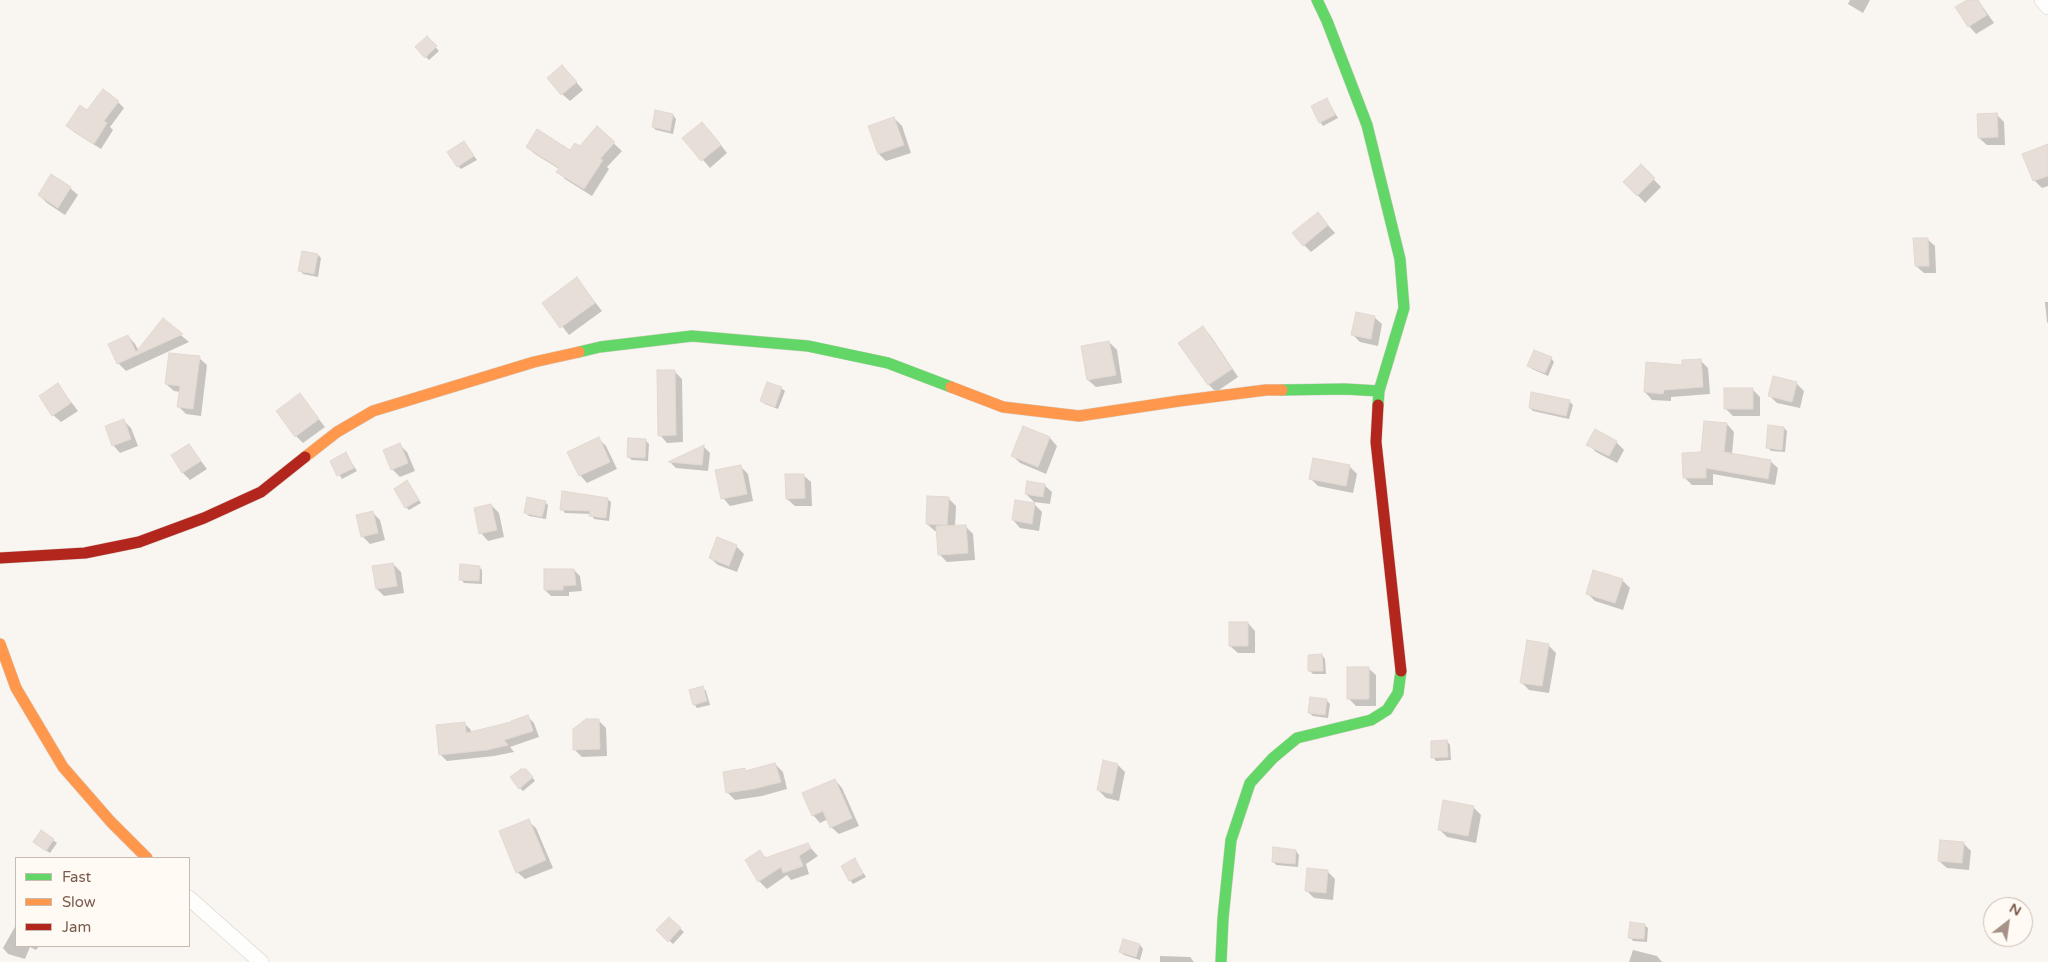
<!DOCTYPE html>
<html>
<head>
<meta charset="utf-8">
<style>
	body { margin:0 }
	#map { position:relative; width:2048px; height:962px; overflow:hidden; background:#f9f5f0; font-family:"Varela Round",sans-serif }
	canvas { display:block }
	.legend { position:absolute; left:15px; top:857px; width:175px; height:90px; box-sizing:border-box; background:#fffaf3; border:1px solid #cabbb1; margin:0; padding:6px 9px; list-style:none; font-size:15px; color:#7a5c4d }
	.legend li { display:flex; align-items:center; gap:10px; height:25px }
	.legend b { width:25px; border:1px solid #cabbb1 }
	.north { position:absolute; left:1983px; top:897px; width:50px; height:50px; box-sizing:border-box; background:#fffaf3; border:1px solid #cabbb1; border-radius:50%; rotate:30deg; font-size:14px; font-weight:700; line-height:20px; text-align:center; color:#7a5c4d }
	.north::after { content:''; display:block; margin:auto; width:18px; height:22px; background:#a69286; clip-path:polygon(50% 0,100% 100%,50% 72%,0 100%) }
</style>
</head>
<body>
<div id="map">
<canvas width="2048" height="962"></canvas>
<ul class="legend">
<li><b style="height:6px;background:#63d668"></b>Fast</li>
<li><b style="height:6px;background:#ff974d"></b>Slow</li>
<li><b style="height:6px;background:#b3261e"></b>Jam</li>
</ul>
<div class="north">N</div>
</div>
<script>
const ctx = document.querySelector('canvas').getContext('2d');
ctx.lineJoin = 'round';
function fillPath(path, color) { ctx.fillStyle = color; ctx.fill(path, 'evenodd'); }
const poly = rows => new Path2D(rows.map(r => 'M' + r).join(''));
function stroke(path, color, width, dash) { ctx.strokeStyle = color; ctx.lineWidth = width; ctx.lineCap = dash ? 'butt' : 'round'; ctx.setLineDash(dash || []); ctx.stroke(path); }
const shadow = poly([
	[1850,0,1870,0,1863,13,1848,4],
	[1969,0,1978,0,1994,23,1976,34,1969,26],
	[427,38,439,51,429,60,417,48],
	[569,74,583,90,570,101,562,94],
	[1327,100,1338,118,1323,126,1320,122],
	[118,102,124,108,110,127,113,130,101,149,74,132,68,126,87,111],
	[1996,114,2004,122,2005,145,1987,145,1979,138],
	[673,115,676,119,673,134,656,130,653,127],
	[894,118,902,126,911,153,886,161,879,154],
	[597,128,622,151,607,167,609,169,592,196,565,179,558,171,559,169,535,154,527,147,571,151,580,148],
	[710,131,727,153,710,168,684,138],
	[464,143,477,160,461,169,458,166],
	[2048,150,2048,186,2042,188,2035,181,2024,155],
	[1641,166,1661,187,1645,203,1625,182],
	[70,188,78,195,65,215,47,203,39,195],
	[1318,214,1335,233,1311,252,1304,245],
	[1927,239,1935,246,1936,273,1924,273,1916,266],
	[318,255,321,258,318,277,303,274,300,270],
	[577,279,602,311,569,335,544,303],
	[2045,302,2048,302,2048,323,2047,322],
	[1374,317,1382,324,1378,346,1360,342,1353,335],
	[163,320,189,342,126,371,118,363,128,336,135,344,139,351],
	[1202,328,1210,335,1238,377,1216,392,1208,384],
	[1109,342,1117,350,1122,383,1096,387,1088,380],
	[199,358,207,365,201,416,186,414,178,406,180,392,174,391,166,384],
	[1551,358,1554,362,1548,376,1532,369,1529,366],
	[1700,360,1708,368,1710,394,1671,397,1671,401,1652,400,1645,392,1684,366],
	[674,371,682,379,683,442,667,443,660,435],
	[1796,383,1804,391,1800,408,1777,403,1770,396],
	[58,385,78,411,61,422,53,415],
	[781,388,785,391,778,409,765,404,761,401],
	[1752,389,1760,397,1760,416,1733,416,1726,409],
	[300,395,325,427,303,443,296,436],
	[1569,401,1573,405,1569,419,1533,411,1530,408],
	[124,421,131,428,138,446,120,453,113,445],
	[1727,424,1734,432,1732,454,1770,461,1778,468,1775,485,1713,474,1713,485,1692,485,1684,477],
	[1024,428,1050,438,1057,446,1046,474,1020,463,1013,456],
	[1784,428,1787,431,1785,452,1771,451,1767,447],
	[598,438,606,446,617,469,587,483,580,475],
	[646,441,649,444,648,461,632,460,628,457],
	[1616,442,1624,450,1617,463,1596,452,1588,444],
	[189,445,207,469,190,480,183,473,172,456],
	[400,445,407,452,415,471,400,477,392,469],
	[703,446,710,453,708,471,676,468,670,462],
	[346,454,357,471,342,479,331,461],
	[740,466,748,474,753,501,730,506,723,498],
	[1349,466,1357,474,1353,493,1318,486,1310,478],
	[803,475,811,482,812,506,795,506,787,499],
	[407,482,421,503,409,510,406,507],
	[1044,485,1052,492,1050,504,1034,502,1026,494],
	[948,498,956,506,955,527,965,526,973,534,975,560,947,562,939,554,938,532,935,531,927,524],
	[607,499,611,502,609,521,594,519,591,514,565,513,562,509],
	[545,502,548,505,546,519,529,516,525,512],
	[1034,504,1042,512,1039,531,1020,528,1013,520],
	[491,505,499,513,504,537,488,541,481,533],
	[372,512,380,520,385,540,370,544,362,536],
	[736,546,744,554,737,572,718,565,710,558],
	[393,564,401,572,404,593,384,596,377,589],
	[479,567,482,570,482,584,464,583,461,579],
	[574,570,580,576,582,591,569,592,569,596,551,596,545,590],
	[1622,580,1630,588,1623,610,1595,601,1587,593],
	[1248,623,1255,631,1255,653,1238,653,1230,646],
	[1548,645,1556,653,1549,693,1529,690,1521,682],
	[1322,655,1325,659,1326,674,1313,674,1310,671],
	[1368,668,1376,675,1376,706,1356,706,1348,698],
	[702,687,706,691,710,705,697,708,694,704],
	[1326,700,1330,704,1328,718,1313,716,1309,713],
	[527,716,534,723,539,737,510,747,514,752,494,756,447,761,440,754,464,723,471,730,471,733,513,723],
	[598,720,606,728,607,756,582,757,575,750],
	[1447,741,1450,745,1451,760,1436,761,1433,757],
	[775,764,783,772,787,789,762,796,735,800,727,792,745,770,746,772],
	[1118,765,1125,772,1119,801,1106,798,1098,790],
	[530,774,535,781,523,791,520,788],
	[835,780,842,788,859,826,839,834,831,827,828,819,820,823,813,815],
	[1473,807,1481,815,1476,843,1447,837,1439,829],
	[528,821,536,828,553,868,525,879,517,872],
	[53,840,57,843,50,853,38,845],
	[1963,843,1971,851,1969,870,1947,868,1939,861],
	[808,845,818,856,806,864,809,874,791,880,787,875,767,889,759,881,760,852,767,859],
	[1296,851,1299,855,1298,867,1276,865,1273,861],
	[855,860,866,877,853,884,850,880],
	[1327,871,1335,879,1333,900,1314,898,1306,890],
	[669,919,684,932,673,944,658,930],
	[16,925,16,946,39,946,36,950,30,947,25,959,8,954,3,948],
	[1644,925,1648,928,1647,942,1633,941,1630,937],
	[1140,945,1143,949,1140,960,1124,955,1120,952],
	[1633,950,1657,956,1662,962,1629,962],
	[1160,956,1190,957,1194,962,1160,962]
]);
const building = poly([
	[1967,0,1978,0,1987,15,1968,27,1955,7,1967,0],
	[427,36,437,46,425,58,415,47,427,36],
	[562,65,577,82,561,95,547,78,562,65],
	[103,89,119,101,104,121,107,123,94,144,66,126,80,105,87,110,103,89],
	[1327,98,1335,115,1319,123,1311,106,1327,98],
	[655,110,673,114,670,131,652,127,655,110],
	[1997,113,1998,137,1978,138,1977,114,1997,113],
	[894,117,904,145,878,154,868,126,894,117],
	[702,122,721,145,701,161,682,138,702,122],
	[597,126,615,142,600,159,603,160,584,189,556,172,559,168,526,147,537,129,570,150,575,143,580,146,597,126],
	[464,141,474,156,457,167,447,152,464,141],
	[2048,144,2048,176,2033,181,2022,154,2048,144],
	[1641,164,1655,178,1637,196,1623,182,1641,164],
	[51,174,71,187,58,208,38,195,51,174],
	[1318,212,1328,225,1303,246,1292,233,1318,212],
	[1913,238,1928,238,1929,266,1915,266,1913,238],
	[302,251,318,254,314,274,298,271,302,251],
	[577,277,595,303,560,328,542,303,577,277],
	[1356,312,1375,316,1371,339,1351,335,1356,312],
	[163,318,183,334,117,364,108,344,128,335,136,352,163,318],
	[1203,326,1232,369,1208,385,1178,343,1203,326],
	[1109,341,1116,375,1087,380,1081,346,1109,341],
	[1534,350,1552,357,1545,373,1527,366,1534,350],
	[169,353,200,356,193,409,177,407,180,386,165,384,169,353],
	[1701,359,1703,387,1664,390,1663,394,1644,392,1646,362,1682,365,1682,360,1701,359],
	[657,370,675,370,676,435,658,436,657,370],
	[1773,376,1797,382,1792,402,1768,396,1773,376],
	[767,382,782,387,775,407,760,401,767,382],
	[58,383,71,403,52,416,39,396,58,383],
	[1724,388,1753,388,1753,409,1724,409,1724,388],
	[1531,392,1570,400,1566,416,1529,408,1531,392],
	[300,393,319,419,295,437,276,411,300,393],
	[124,419,131,439,112,446,105,426,124,419],
	[1704,421,1727,423,1724,452,1771,460,1768,479,1706,468,1706,478,1683,478,1682,453,1701,452,1704,421],
	[1768,425,1784,427,1782,450,1766,448,1768,425],
	[1023,426,1050,437,1038,467,1011,456,1023,426],
	[1595,429,1617,441,1609,456,1586,445,1595,429],
	[599,437,610,462,579,476,567,452,599,437],
	[628,438,646,439,645,458,627,457,628,438],
	[400,443,408,463,391,470,383,450,400,443],
	[189,444,201,461,182,473,171,455,189,444],
	[704,445,702,465,668,462,704,445],
	[346,452,354,468,337,476,330,461,346,452],
	[1313,458,1350,465,1346,486,1309,479,1313,458],
	[741,465,747,494,721,499,715,470,741,465],
	[785,474,804,474,805,498,786,499,785,474],
	[407,480,419,500,405,508,394,489,407,480],
	[1027,481,1045,484,1043,497,1025,494,1027,481],
	[562,491,608,498,606,518,589,516,590,511,560,510,562,491],
	[927,496,949,497,947,525,926,524,927,496],
	[527,497,546,501,542,517,524,513,527,497],
	[1015,500,1035,503,1032,524,1012,520,1015,500],
	[491,504,497,530,479,534,474,508,491,504],
	[373,511,378,533,361,537,356,515,373,511],
	[966,525,968,553,938,555,936,526,966,525],
	[717,537,737,545,729,566,709,558,717,537],
	[393,563,397,586,376,589,372,566,393,563],
	[460,564,480,566,479,581,459,580,460,564],
	[544,569,574,569,576,585,563,586,563,590,544,590,544,569],
	[1593,570,1623,579,1615,603,1586,594,1593,570],
	[1229,622,1248,622,1248,646,1229,646,1229,622],
	[1527,640,1549,644,1542,686,1520,683,1527,640],
	[1322,654,1323,671,1308,671,1308,655,1322,654],
	[1347,667,1369,667,1369,699,1347,699,1347,667],
	[703,686,707,701,693,705,689,690,703,686],
	[1310,697,1327,699,1325,715,1308,713,1310,697],
	[528,715,533,731,504,740,508,745,487,750,439,755,436,725,465,722,466,733,511,722,511,721,528,715],
	[586,719,599,719,600,749,573,750,573,729,586,719],
	[1447,740,1448,757,1431,758,1431,741,1447,740],
	[1103,760,1118,764,1112,794,1097,790,1103,760],
	[775,763,781,782,753,789,726,793,723,772,745,768,745,771,775,763],
	[521,769,526,769,533,777,519,789,510,777,521,769],
	[835,779,852,818,830,828,823,811,812,816,802,793,835,779],
	[1443,800,1474,806,1468,836,1438,830,1443,800],
	[529,819,546,860,516,873,499,831,529,819],
	[41,830,54,839,46,851,33,842,41,830],
	[1940,840,1964,842,1962,863,1938,861,1940,840],
	[808,843,811,848,799,856,803,866,783,873,781,867,758,882,745,860,760,850,765,858,808,843],
	[1273,847,1296,850,1295,864,1272,862,1273,847],
	[855,858,863,874,849,881,841,866,855,858],
	[1307,868,1328,870,1326,893,1305,891,1307,868],
	[669,917,681,928,668,942,656,930,669,917],
	[1630,922,1645,924,1644,939,1628,938,1630,922],
	[1123,939,1140,944,1136,957,1119,952,1123,939]
]);
const street = poly([
	[2042,0,2048,7],
	[189,898,261,962]
]);
const fast = poly([
	[1317,0,1327,21,1367,125,1400,259,1404,308,1379,391,1378,405],
	[579,352,600,347,692,336,808,346,888,363,951,387],
	[1282,390,1345,389,1379,391],
	[1221,962,1223,918,1231,840,1250,783,1273,758,1297,738,1371,720,1387,710,1398,693,1401,671]
]);
const slow = poly([
	[951,387,1003,407,1079,416,1179,401,1266,390,1282,390],
	[305,457,337,432,373,411,534,362,579,352],
	[0,644,16,688,63,767,111,822,147,858]
]);
const jam = poly([
	[1378,405,1376,442,1401,671],
	[0,558,85,553,139,542,204,518,261,492,305,457]
]);
fillPath(shadow, '#0003');
fillPath(building, '#e6ded7');
stroke(building, '#e2d8d2', 1);
stroke(street, '#d7d1cb', 16);
stroke(fast, '#d9d2cb', 12);
stroke(slow, '#d9d2cb', 12);
stroke(jam, '#d9d2cb', 12);
stroke(street, '#fefefd', 15);
stroke(fast, '#63d668', 11);
stroke(slow, '#ff974d', 11);
stroke(jam, '#b3261e', 11);
</script>
</body>
</html>
